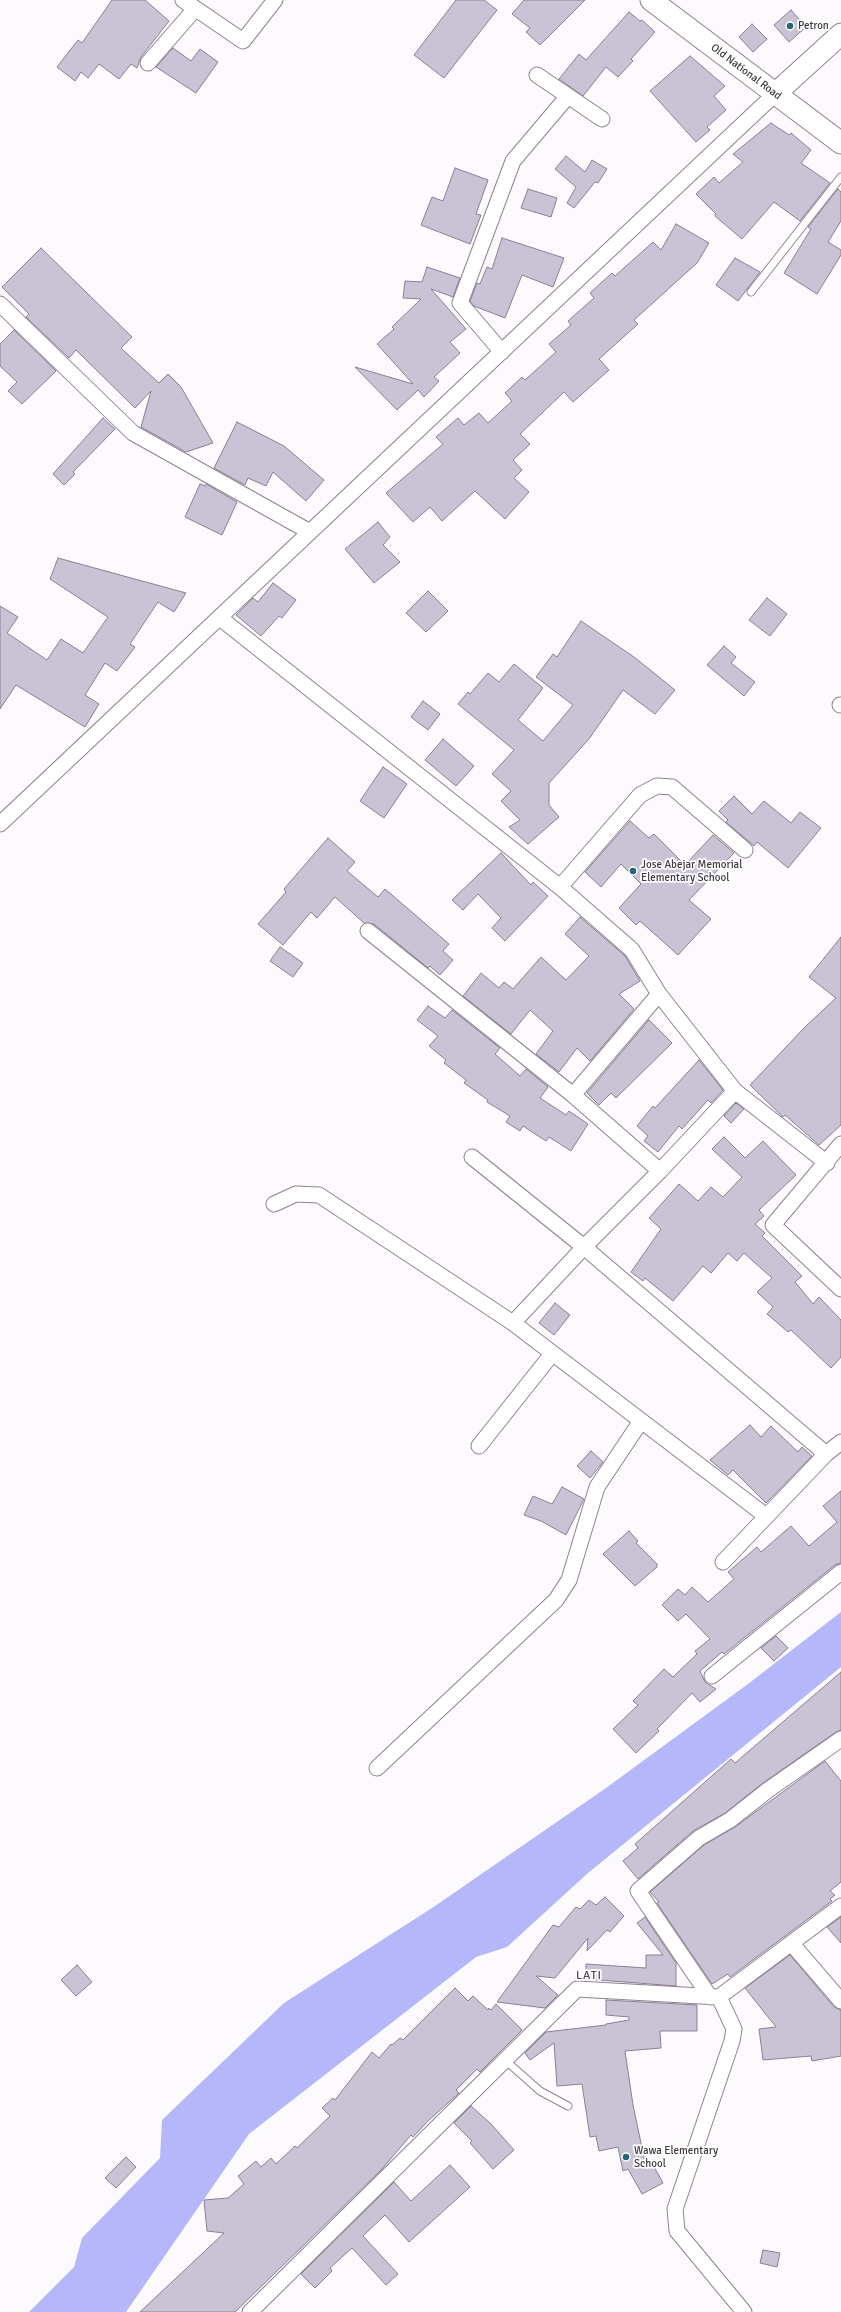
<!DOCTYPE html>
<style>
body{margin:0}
canvas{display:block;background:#fdfafd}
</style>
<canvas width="841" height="2312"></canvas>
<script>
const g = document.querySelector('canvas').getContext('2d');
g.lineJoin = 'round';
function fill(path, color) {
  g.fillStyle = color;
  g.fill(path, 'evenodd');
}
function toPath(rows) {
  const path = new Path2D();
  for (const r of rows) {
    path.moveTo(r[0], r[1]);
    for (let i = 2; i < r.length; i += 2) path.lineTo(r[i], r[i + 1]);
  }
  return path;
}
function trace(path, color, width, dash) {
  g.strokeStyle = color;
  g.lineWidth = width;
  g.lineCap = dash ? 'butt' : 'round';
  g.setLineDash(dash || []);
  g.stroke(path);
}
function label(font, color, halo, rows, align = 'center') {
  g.font = font + ' Signika,sans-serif';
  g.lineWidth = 3.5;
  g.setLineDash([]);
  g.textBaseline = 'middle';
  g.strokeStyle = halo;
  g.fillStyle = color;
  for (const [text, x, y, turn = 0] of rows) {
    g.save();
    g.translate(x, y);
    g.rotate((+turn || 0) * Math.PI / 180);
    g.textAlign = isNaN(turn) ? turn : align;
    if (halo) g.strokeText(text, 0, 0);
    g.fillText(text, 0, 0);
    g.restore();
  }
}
fill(toPath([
 [841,1612,841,1667,588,1873,507,1947,476,1957,249,2134,126,2312,29,2312,74,2267,82,2238,160,2158,162,2120,284,2003,435,1906,606,1788,748,1684]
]), '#b5b7fa');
const building = toPath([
 [112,0,145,0,169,21,141,57,137,68,131,64,119,79,99,64,88,78,81,72,75,81,57,67,78,40,82,43,112,0],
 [456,0,484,0,497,10,444,78,414,55,456,0],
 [524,0,585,0,540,45,526,32,530,28,512,14,524,0],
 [791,10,806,27,789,42,774,25,791,10],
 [629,12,640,21,642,20,655,32,631,59,633,61,618,77,606,67,583,96,559,79,579,54,586,60,629,12],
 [752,24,767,39,753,52,739,37,752,24],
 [173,48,191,61,200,49,218,62,196,93,156,67,173,48],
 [690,56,725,86,714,96,726,110,707,127,710,130,696,142,650,91,690,56],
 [771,123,789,135,791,133,811,150,801,163,830,183,800,221,774,202,742,239,715,216,716,214,696,194,714,177,719,183,743,162,733,154,771,123],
 [566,156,585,172,592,160,607,169,598,183,595,182,574,208,567,203,576,187,555,169,566,156],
 [455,168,488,180,476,214,481,215,470,244,421,225,432,197,443,201,455,168],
 [528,189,557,198,551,217,521,208,528,189],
 [838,189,841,192,841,221,828,242,841,250,841,255,817,294,784,273,811,229,808,227,838,189],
 [676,224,709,243,697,263,634,320,638,324,599,359,609,370,573,402,564,392,520,434,530,444,513,460,522,470,514,478,529,492,505,519,475,491,442,521,430,507,413,522,386,493,443,444,436,437,458,418,464,425,479,413,488,423,512,401,505,393,522,377,525,380,556,352,549,344,571,325,568,321,594,298,590,293,612,273,615,276,653,242,661,250,676,224],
 [502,238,564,258,553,287,522,275,505,318,474,306,470,301,477,283,480,284,487,267,492,269,502,238],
 [41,248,132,337,121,348,159,383,168,374,181,387,213,443,186,452,141,427,151,391,135,408,76,350,69,358,26,317,29,314,2,287,41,248],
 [735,258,760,272,738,301,716,285,735,258],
 [427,267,460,278,453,297,431,289,466,329,450,342,460,353,434,377,439,381,424,397,418,390,397,410,355,367,413,384,377,344,394,329,392,327,421,299,403,298,405,281,422,282,427,267],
 [14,330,56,371,22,404,8,391,17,382,0,366,0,344,14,330],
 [103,418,115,429,73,472,75,474,64,485,53,474,103,418],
 [237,422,284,446,324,480,306,501,273,472,266,486,248,478,245,485,214,468,237,422],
 [200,484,205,486,206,484,237,502,222,535,185,517,200,484],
 [378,522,390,537,383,545,400,562,374,583,345,549,378,522],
 [58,558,186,593,174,612,158,602,130,644,135,647,117,671,105,663,85,695,99,704,85,727,16,685,0,709,0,606,18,617,7,633,47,660,61,639,83,653,108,617,50,579,58,558],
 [273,583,296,600,282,618,279,616,261,636,236,615,253,598,258,602,273,583],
 [428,591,448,611,426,632,406,613,428,591],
 [767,598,787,614,770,636,749,620,767,598],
 [581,621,634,657,675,690,655,714,623,690,589,739,549,783,549,805,559,817,528,844,509,827,520,820,501,801,511,791,492,774,514,750,458,704,468,692,470,694,488,673,499,682,514,664,543,688,518,720,543,741,573,705,536,677,553,654,557,657,581,621],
 [724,646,736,657,731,663,755,682,744,696,707,665,724,646],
 [423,701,440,714,428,730,411,717,423,701],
 [443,739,474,766,456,786,425,760,443,739],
 [383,767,407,784,384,818,360,801,383,767],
 [734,796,752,814,764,801,791,823,800,812,821,828,788,868,757,842,754,846,726,822,728,820,719,811,734,796],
 [630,821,649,838,654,834,685,865,713,835,734,853,689,900,711,919,678,955,640,921,636,925,619,908,641,884,621,864,601,887,585,872,630,821],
 [328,838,355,862,347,871,378,897,385,889,449,944,443,951,453,960,440,975,430,966,428,968,374,924,364,923,335,897,317,918,311,912,283,945,258,924,286,892,284,889,328,838],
 [501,853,531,885,533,882,548,896,505,941,492,928,501,918,478,894,463,910,452,900,501,853],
 [580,917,625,956,640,981,619,994,634,1009,590,1061,577,1048,559,1072,536,1054,553,1031,530,1010,511,1034,463,996,481,973,499,988,504,982,513,989,541,957,566,980,589,956,565,934,580,917],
 [841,937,841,1125,819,1145,785,1115,783,1117,750,1085,805,1027,836,998,809,977,841,937],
 [280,947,303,963,293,977,270,961,280,947],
 [428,1006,445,1018,452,1010,500,1048,495,1054,520,1076,526,1069,548,1087,540,1098,566,1115,569,1111,588,1124,571,1151,549,1137,546,1141,523,1126,520,1131,506,1122,510,1116,487,1102,488,1100,464,1083,466,1080,444,1063,446,1060,429,1046,438,1036,417,1020,428,1006],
 [649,1020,672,1043,616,1098,611,1093,599,1105,587,1093,649,1020],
 [699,1060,723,1090,711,1103,708,1100,682,1129,679,1126,658,1152,644,1141,648,1136,637,1126,653,1106,655,1108,699,1060],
 [736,1103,744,1109,731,1123,724,1116,736,1103],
 [724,1137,745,1158,763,1141,796,1175,759,1210,764,1216,755,1224,765,1233,762,1236,802,1276,795,1282,813,1304,819,1297,841,1320,841,1357,831,1368,791,1330,788,1332,767,1314,773,1307,757,1292,772,1278,744,1253,737,1261,728,1253,711,1273,703,1266,673,1301,645,1278,643,1281,631,1272,661,1229,649,1218,679,1184,698,1201,711,1187,723,1197,742,1177,712,1149,724,1137],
 [555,1303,570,1315,554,1335,539,1323,555,1303],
 [750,1425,761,1437,771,1426,798,1452,802,1447,812,1456,766,1503,733,1470,728,1475,710,1460,750,1425],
 [591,1451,603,1462,590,1478,577,1466,591,1451],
 [562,1487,584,1499,566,1535,541,1521,524,1515,533,1496,552,1504,562,1487],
 [841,1491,841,1563,835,1565,724,1654,722,1652,700,1671,705,1682,716,1689,700,1702,692,1693,657,1729,659,1731,636,1753,613,1729,638,1705,633,1701,664,1669,673,1677,697,1654,695,1651,710,1639,686,1614,678,1621,662,1605,678,1589,685,1595,692,1587,708,1602,734,1579,728,1572,757,1547,761,1552,791,1526,809,1546,837,1522,823,1506,841,1491],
 [629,1531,638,1541,636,1543,657,1564,657,1567,635,1586,603,1554,629,1531],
 [776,1636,788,1648,774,1661,761,1648,776,1636],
 [841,1672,841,1730,836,1732,763,1783,725,1813,693,1831,638,1879,623,1861,638,1848,635,1844,731,1759,735,1763,841,1672],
 [825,1761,841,1781,841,1882,830,1891,835,1895,830,1899,832,1901,730,1977,728,1974,712,1984,657,1903,659,1902,650,1892,704,1845,735,1827,825,1761],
 [605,1897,624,1916,610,1932,607,1930,587,1951,588,1938,555,1978,536,1976,558,1995,545,2008,497,2002,553,1925,559,1927,576,1907,580,1909,589,1900,596,1905,605,1897],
 [645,1917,676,1963,676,1986,586,1979,586,1964,646,1968,646,1955,663,1955,637,1923,645,1917],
 [841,1917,841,1943,827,1927,841,1917],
 [790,1955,834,2007,841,2010,841,2056,812,2061,811,2056,763,2060,759,2029,776,2027,745,1988,790,1955],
 [77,1965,92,1982,76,1996,61,1980,77,1965],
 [455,1988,468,2001,473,1996,488,2010,489,2008,491,2010,496,2004,522,2030,480,2072,477,2069,456,2090,459,2093,429,2120,413,2137,411,2135,382,2169,235,2312,140,2312,224,2233,207,2231,204,2200,228,2198,244,2184,238,2176,256,2161,261,2167,271,2158,276,2164,295,2146,297,2148,330,2116,322,2108,333,2098,335,2100,372,2052,379,2058,391,2044,392,2045,400,2038,403,2040,455,1988],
 [606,2000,697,2005,697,2031,660,2031,661,2048,625,2051,633,2105,646,2167,652,2163,663,2183,642,2194,628,2169,623,2171,618,2147,599,2151,596,2136,590,2137,582,2084,557,2086,554,2043,530,2060,525,2053,546,2032,606,2025,606,2024,629,2020,629,2017,606,2015,606,2000],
 [471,2106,491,2124,514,2150,493,2169,470,2143,472,2141,454,2123,471,2106],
 [126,2157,136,2167,116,2188,105,2178,126,2157],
 [450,2165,470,2187,409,2242,385,2215,363,2236,398,2274,386,2285,352,2248,330,2268,332,2271,315,2288,301,2274,394,2182,411,2201,450,2165],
 [763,2250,780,2253,777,2267,760,2263,763,2250]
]);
fill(building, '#cac3d6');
trace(building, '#878092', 1);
const lane = toPath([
 [751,292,841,177],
 [505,2060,540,2091,568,2106]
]);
const street = toPath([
 [183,0,243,41,275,0],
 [148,63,195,9],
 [537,75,602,119],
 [0,304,133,433,310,532],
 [502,352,460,303,513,161,568,96],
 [220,618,560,887,632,950,659,994,735,1091,827,1163],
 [840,705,841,705],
 [0,824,775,94],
 [560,887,640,795,657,786,672,787,745,850],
 [368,931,573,1095,660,1171,735,1091],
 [573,1095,659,994],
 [841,1144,773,1225,841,1289],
 [472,1157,584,1247,513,1323],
 [660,1171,584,1247,826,1454,723,1562],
 [274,1204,296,1194,319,1195,513,1323,766,1516],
 [479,1446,552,1354],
 [826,1454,841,1442],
 [712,1676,841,1572],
 [377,1768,556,1600,569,1580,597,1487,641,1421],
 [792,1944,841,2001],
 [710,1997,638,1891,699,1838,730,1820,768,1790,841,1739],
 [719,1997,734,2029,732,2041,675,2209,677,2231,744,2312],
 [250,2312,577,1989,719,1997,841,1906]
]);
const secondary = toPath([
 [651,0,841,143],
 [775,94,841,34]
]);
trace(lane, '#8f8290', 9);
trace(street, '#8f8290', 17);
trace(secondary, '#8f8290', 23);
trace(lane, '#fff', 7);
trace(street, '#fff', 15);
trace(secondary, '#fff', 21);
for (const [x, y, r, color] of [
 [790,26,4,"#25667a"],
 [633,871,4,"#25667a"],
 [626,2157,4,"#25667a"]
]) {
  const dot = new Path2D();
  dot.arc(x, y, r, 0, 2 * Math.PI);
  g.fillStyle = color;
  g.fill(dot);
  trace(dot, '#fff', 1.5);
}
label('11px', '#3f393f', '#fff', [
 ["Petron",798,26],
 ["Jose Abejar Memorial",641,865],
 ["Elementary School",641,878],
 ["Wawa Elementary",634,2151],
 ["School",634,2164]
], 'left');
label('11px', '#3f393f', '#fff', [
 ["Old National Road",746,72,37]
]);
g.letterSpacing = '1px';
label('12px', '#534754', '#fff', [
 ["LATI",589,1976]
]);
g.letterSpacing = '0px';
</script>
